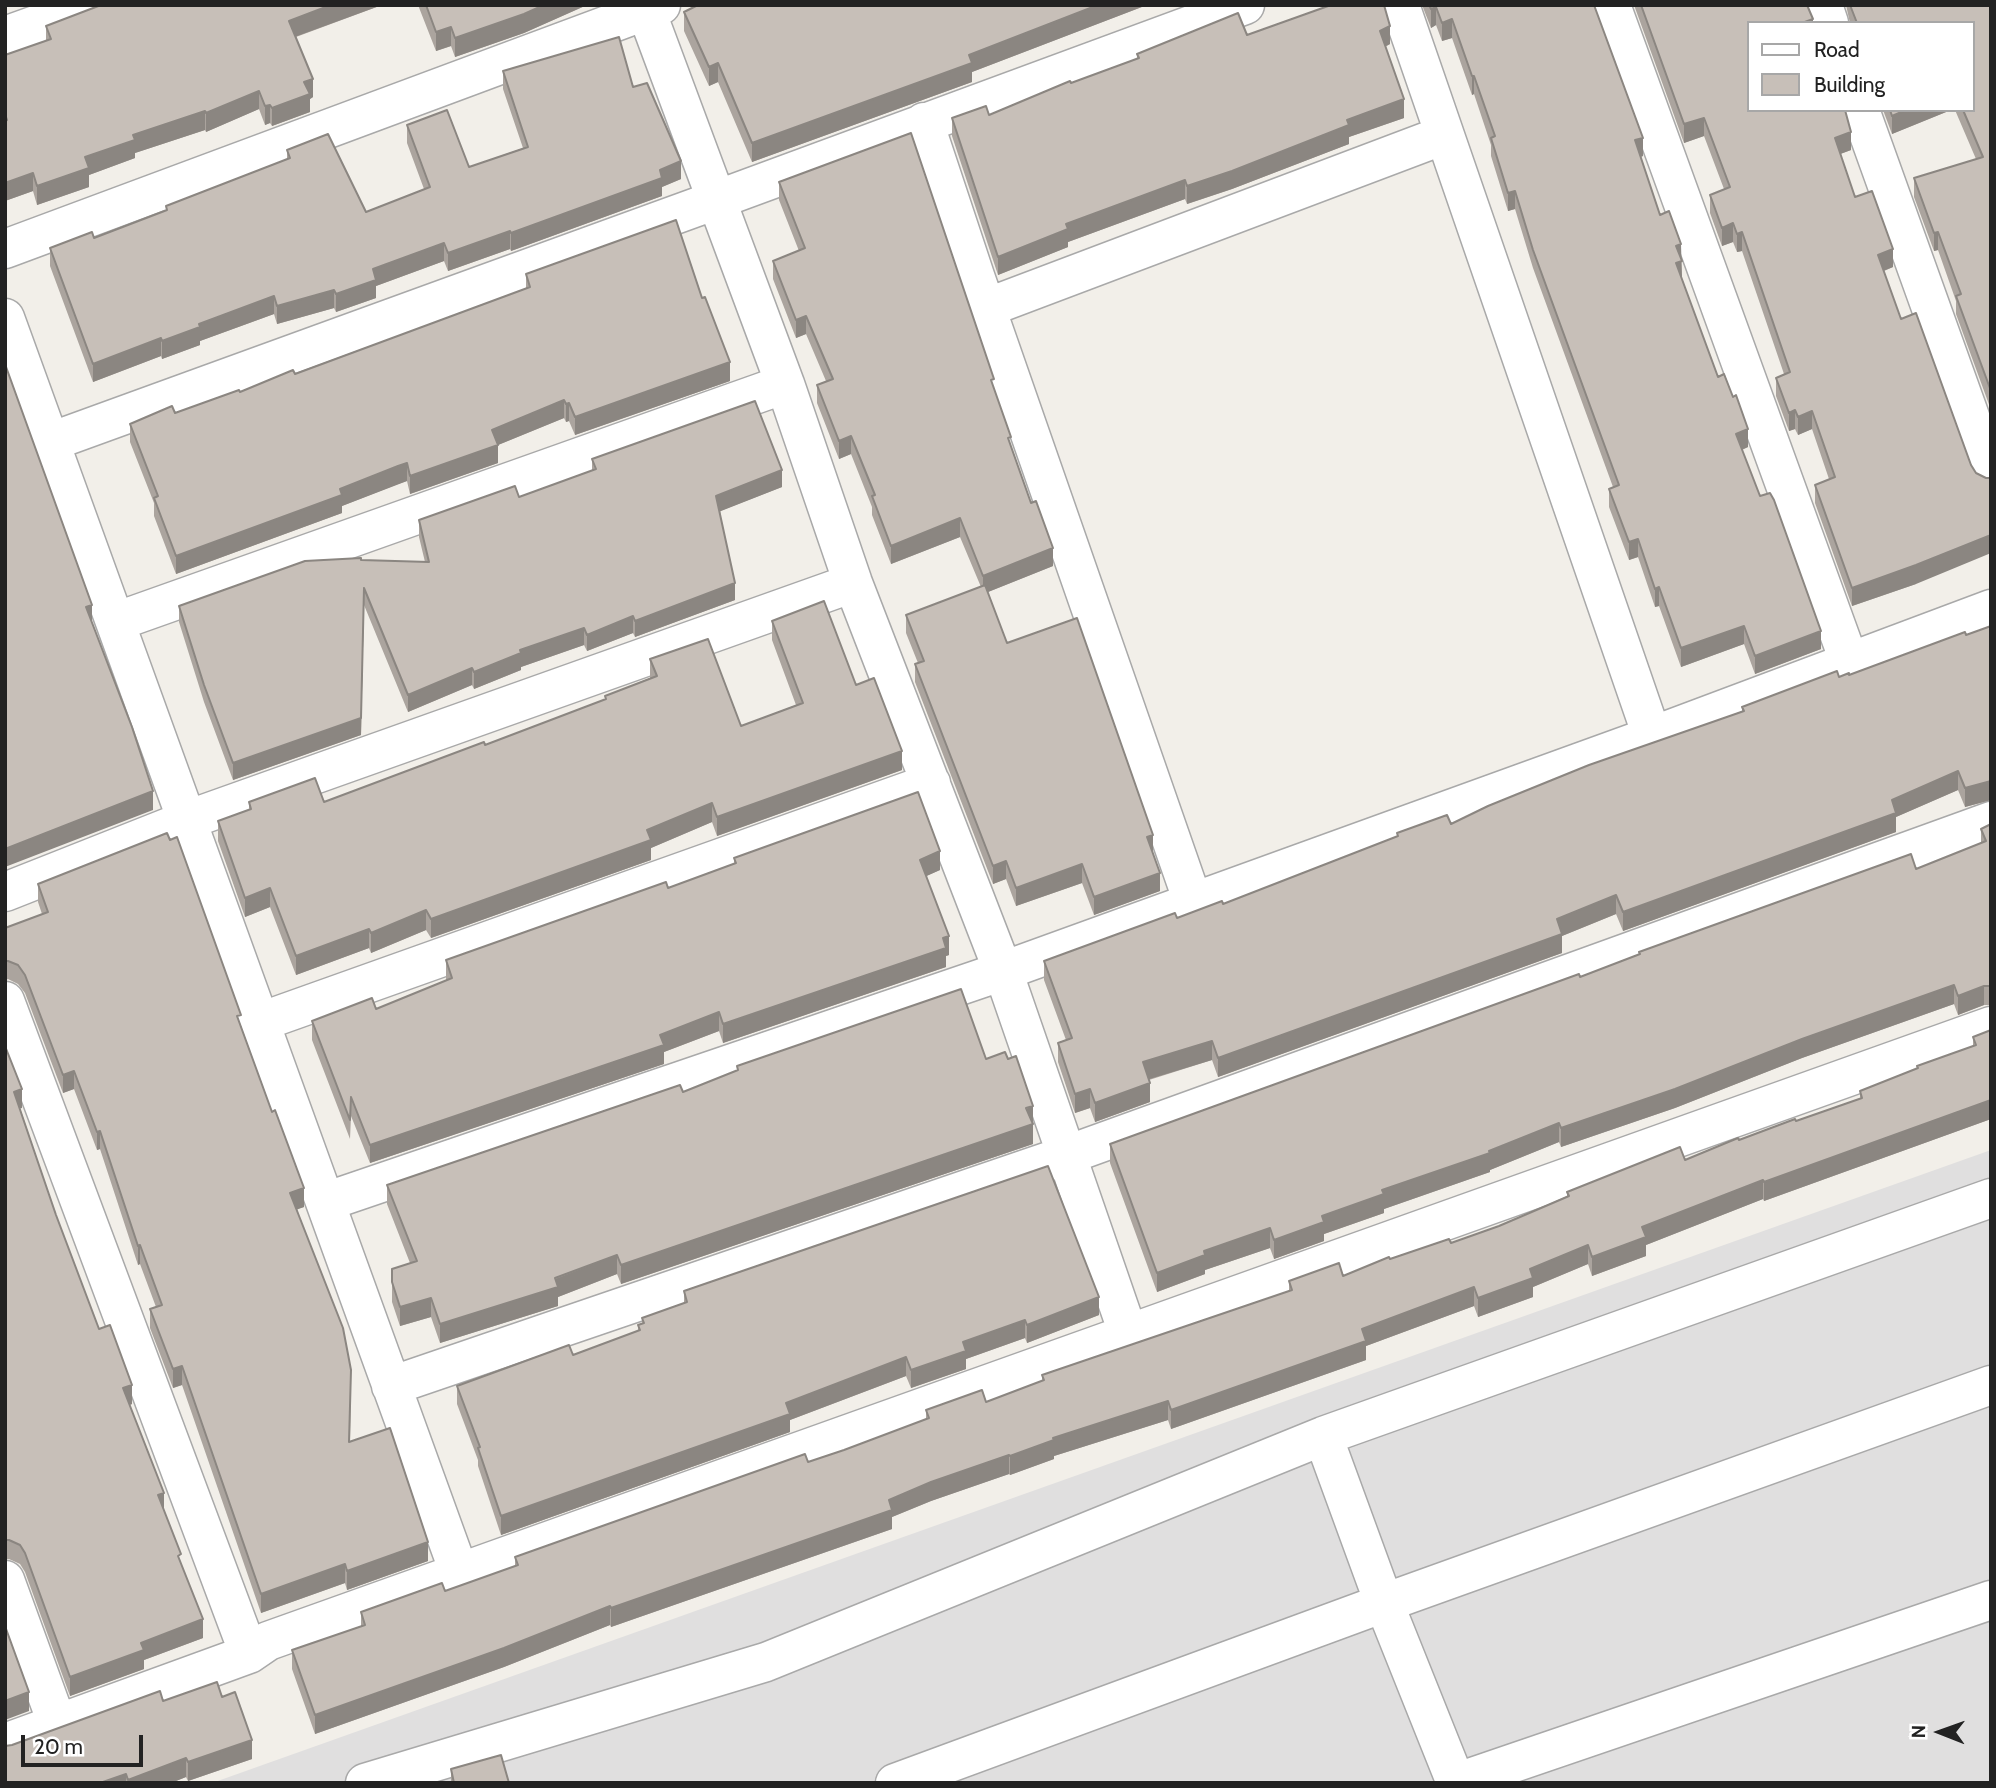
<!DOCTYPE html>
<style>
body{margin:0}
#map{position:relative;width:1996px;height:1788px;overflow:hidden;background:#f2efe9;font-family:Cabin,sans-serif}
canvas{display:block}
.frame{position:absolute;inset:0;border:7px solid #222;pointer-events:none}
.legend{position:absolute;left:1747px;top:21px;width:228px;height:91px;box-sizing:border-box;background:#fff;border:2px solid #a7a7a7;margin:0;padding:9px 12px;list-style:none;font-size:21px;color:#222}
.legend li{display:flex;align-items:center;gap:14px;height:35px}
.legend b{width:35px;border:2px solid #a7a7a7}
.north{position:absolute;left:1905px;top:1697px;width:70px;height:70px;-webkit-text-stroke:5px #fff;paint-order:stroke;rotate:271deg;font-size:19px;font-weight:700;line-height:28px;text-align:center;color:#222}
.north::after{content:'';display:block;margin:auto;width:24px;height:32px;background:#222;clip-path:polygon(50% 0,100% 100%,50% 72%,0 100%)}
.scale{position:absolute;left:21px;top:1735px;width:122px;height:32px;box-sizing:border-box;border:4px solid #222;border-top:0;padding-left:9px;font-size:21px;line-height:24px;white-space:nowrap;color:#222;-webkit-text-stroke:5px #fff;paint-order:stroke}
</style>
<div id="map">
<canvas width="1996" height="1788"></canvas>
<div class="frame"></div>
<ul class="legend">
<li><b style="height:9px;background:#fff"></b>Road</li>
<li><b style="height:19px;background:#c7bfb8"></b>Building</li>
</ul>
<div class="north">N</div>
<div class="scale">20 m</div>
</div>
<script>
const g = document.querySelector('canvas').getContext('2d');
g.lineJoin = 'round';
function fill(path, color) {
  g.fillStyle = color;
  g.fill(path, 'evenodd');
}
function toPath(rows) {
  const path = new Path2D();
  for (const r of rows) {
    path.moveTo(r[0], r[1]);
    for (let i = 2; i < r.length; i += 2) path.lineTo(r[i], r[i + 1]);
  }
  return path;
}
function trace(path, color, width, dash) {
  g.strokeStyle = color;
  g.lineWidth = width;
  g.lineCap = dash ? 'butt' : 'round';
  g.setLineDash(dash || []);
  g.stroke(path);
}
fill(toPath([
 [1991,1150,1991,1783,212,1783]
]), '#e0dfdf');
const street = toPath([
 [644,5,785,384,853,583,1003,971,1128,1333],
 [1400,5,1652,736],
 [1611,5,1849,661],
 [1823,5,1829,23],
 [5,36,91,5],
 [1860,110,1991,475],
 [924,122,975,276,1193,902],
 [5,249,661,5],
 [986,308,1444,135],
 [5,318,459,1572],
 [50,442,716,200,1245,5],
 [115,622,785,384],
 [5,892,187,820,853,583],
 [5,1001,249,1654],
 [260,1022,931,783],
 [325,1202,1003,971,1652,736,1991,609],
 [391,1386,1067,1155,1991,821],
 [1323,1436,1384,1603,1456,1783],
 [5,1580,57,1723],
 [5,1743,249,1654,268,1641,1991,1026],
 [365,1783,766,1662,1323,1436,1991,1198],
 [895,1783,1384,1603,1991,1385],
 [1455,1783,1991,1600]
]);
trace(street, '#a9a9a9', 41);
trace(street, '#fff', 38);
fill(toPath([
 [382,5,296,37,313,97,310,99,310,112,272,126,270,123,265,125,259,109,206,132,205,130,135,153,135,158,89,175,89,187,37,205,33,191,5,201,5,55,46,41,46,26,99,7],
 [418,5,587,5,524,33,455,57,451,46,436,51],
 [691,5,1147,5,972,72,972,82,752,162,718,82,709,86,684,31,684,12,692,8],
 [1422,5,1594,5,1643,156,1641,157,1660,215,1681,258,1682,279,1718,377,1748,447,1742,450,1821,649,1755,674,1744,644,1681,667,1659,606,1655,607,1638,557,1629,560,1609,507,1609,489,1613,487,1533,268,1515,209,1508,211,1491,156,1491,145,1474,94,1472,95,1452,38,1442,41,1436,25,1431,28],
 [1634,5,1807,5,1813,23,1749,23,1749,110,1851,150,1840,154,1855,197,1893,267,1884,271,1916,584,1852,606,1815,503,1815,485,1829,479,1812,429,1798,435,1795,429,1789,431,1776,396,1776,378,1784,374,1742,251,1737,252,1733,242,1722,246,1710,213,1710,195,1724,189,1704,136,1684,143],
 [1846,5,1991,5,1991,410,1956,314,1956,301,1938,250,1934,251,1914,197,1914,178,1976,159,1955,110,1973,110,1973,23,1850,23],
 [1247,35,1390,44,1385,47,1404,118,1349,137,1349,144,1232,189,1187,204,1185,199,1068,242,1068,247,998,275,952,136,952,118,989,115,1137,59,1137,54],
 [503,71,633,87,681,179,662,187,662,196,511,251,510,249,448,271,444,261,376,286,376,298,336,312,334,308,277,324,274,314,200,341,200,345,162,359,161,356,93,382,50,266,50,248,94,238,166,211,166,206,287,159,287,150,366,212,424,189,407,143,407,125,469,167,523,148,503,89],
 [1883,110,1951,110,1892,134],
 [779,182,994,390,1011,446,1053,566,988,592,1007,643,1153,852,1160,891,1094,915,1082,883,1016,906,1006,879,993,884,915,682,915,664,918,663,906,633,906,615,981,587,960,537,891,564,872,515,872,507,851,454,839,459,817,403,817,385,826,381,806,334,796,338,773,279,773,261,799,251,779,200],
 [526,274,730,381,575,435,569,421,566,422,564,418,498,445,498,463,410,494,407,481,398,484,342,506,342,513,176,574,154,516,154,503,130,442,130,424,175,413,295,374,526,289],
 [592,459,782,487,720,511,735,600,635,637,633,633,587,651,584,645,521,667,521,670,474,689,472,685,408,712,364,605,361,735,233,780,204,702,179,622,179,606,361,560,425,562,419,537,419,520,519,497,592,471],
 [772,621,856,685,902,770,717,836,712,822,651,848,651,860,431,938,426,930,371,953,369,948,296,975,270,907,245,917,218,841,218,821,249,810,249,802,324,802,485,745,605,699,605,696,650,678,650,659,741,726,796,705,772,640],
 [1991,626,1991,800,1965,807,1958,790,1896,817,1896,832,1623,931,1616,914,1562,936,1562,953,1218,1077,1212,1060,1149,1080,1150,1102,1095,1122,1090,1108,1075,1113,1058,1062,1058,1043,1066,1040,1044,980,1044,961,1223,904,1397,837,1397,833,1451,824,1742,711,1742,707,1839,677,1849,675,1966,635],
 [1991,824,1991,1005,1984,1005,1958,1015,1954,1004,1802,1058,1675,1108,1561,1147,1559,1142,1490,1170,1490,1172,1384,1209,1384,1213,1324,1234,1324,1241,1274,1259,1270,1248,1205,1270,1205,1274,1157,1292,1110,1163,1110,1144,1580,977,1639,955,1639,952,1916,869,1981,843,1981,829],
 [734,858,940,870,926,876,949,955,946,956,946,967,723,1043,719,1031,664,1052,664,1064,370,1163,351,1116,350,1139,312,1040,312,1021,376,1009,446,981,446,960,668,888,734,864],
 [38,884,241,1026,304,1207,297,1209,351,1389,350,1442,428,1561,347,1590,345,1583,261,1613,182,1385,173,1388,150,1328,150,1309,156,1307,140,1264,138,1265,100,1149,97,1150,74,1089,63,1093,25,993,18,984,8,979,5,980,5,928,42,914,38,902],
 [1991,1030,1991,1119,1764,1201,1763,1199,1646,1245,1646,1256,1592,1276,1588,1264,1533,1287,1533,1297,1478,1317,1474,1306,1366,1346,1366,1360,1171,1429,1168,1420,1054,1456,1054,1459,1010,1475,1009,1474,931,1501,892,1517,892,1529,611,1627,610,1625,504,1667,315,1734,292,1669,292,1650,361,1626,361,1612,445,1591,515,1566,515,1557,844,1450,926,1419,926,1410,986,1402,1042,1381,1042,1375,1289,1291,1289,1281,1343,1276,1390,1259,1451,1243,1499,1226,1567,1196,1567,1192,1685,1160,1739,1140,1860,1099,1860,1091,1917,1069,1917,1066,1973,1046,1973,1037],
 [5,1046,22,1108,20,1108,56,1215,99,1329,132,1404,130,1405,181,1565,203,1638,144,1660,144,1669,70,1696,25,1572,20,1564,9,1559,5,1559],
 [986,1059,1033,1126,1033,1144,621,1284,617,1274,558,1297,558,1306,440,1343,431,1317,400,1326,392,1302,392,1269,410,1263,387,1204,387,1185,683,1092,737,1070,737,1066],
 [684,1291,1099,1315,1027,1343,1025,1338,966,1359,966,1369,911,1388,906,1376,790,1420,790,1432,501,1535,478,1466,478,1460,457,1404,457,1386,573,1355,638,1331,638,1325,642,1324,642,1318,684,1303],
 [222,1697,252,1759,188,1781,186,1777,171,1783,5,1783,12,1745,163,1701],
 [451,1769,509,1783,451,1783]
]), '#aba49e');
fill(toPath([
 [331,5,382,5,289,39,289,21],
 [544,5,587,5,524,33,455,57,455,38],
 [1098,5,1147,5,972,72,972,82,752,162,752,143,969,55],
 [1436,7,1436,25,1431,28,1431,9],
 [1452,19,1452,38,1442,41,1442,23],
 [1813,19,1813,23,1802,23],
 [1390,26,1390,44,1380,49,1380,31],
 [451,27,451,46,436,51,436,32],
 [718,63,718,82,709,86,709,67],
 [1472,76,1474,76,1474,94,1472,95],
 [313,79,313,97,310,99,310,112,272,126,272,108,304,82],
 [259,91,259,109,206,132,206,113],
 [1404,99,1404,118,1349,137,1349,144,1232,189,1187,204,1187,186,1347,120],
 [270,105,270,123,265,125,265,106],
 [1906,110,1951,110,1892,134,1892,116],
 [205,111,205,130,135,153,135,158,89,175,89,187,37,205,37,186,85,157,133,135],
 [1704,118,1704,136,1684,143,1684,124],
 [1851,132,1851,150,1835,156,1835,138],
 [1643,138,1643,156,1635,158,1635,140],
 [681,161,681,179,662,187,662,196,511,251,511,233],
 [33,173,33,191,5,201,5,183],
 [1185,180,1185,199,1068,242,1068,247,998,275,998,257,1066,224],
 [1515,191,1515,209,1508,211,1508,193],
 [1733,223,1733,242,1722,246,1722,228],
 [510,231,510,249,448,271,448,253],
 [1742,232,1742,251,1737,252,1737,234],
 [1938,232,1938,250,1934,251,1934,233],
 [444,243,444,261,376,286,376,298,336,312,336,294,373,269],
 [1681,244,1682,279,1676,282,1676,246],
 [1893,249,1893,267,1878,273,1878,255],
 [334,290,334,308,277,324,277,306],
 [274,296,274,314,200,341,200,345,162,359,162,341,199,324],
 [806,316,806,334,796,338,796,320],
 [161,338,161,356,93,382,93,364],
 [730,362,730,381,575,435,575,417],
 [564,400,564,418,498,445,498,463,410,494,410,476,492,430],
 [569,403,569,421,566,422,566,404],
 [1795,410,1795,429,1789,431,1789,413],
 [1812,411,1812,429,1798,435,1798,417],
 [1748,429,1748,447,1736,452,1736,434],
 [851,436,851,454,839,459,839,441],
 [407,463,407,481,342,506,342,513,176,574,176,556,340,489],
 [782,470,782,487,716,513,716,496],
 [960,518,960,537,891,564,891,546],
 [1991,535,1991,553,1916,584,1852,606,1852,588],
 [1638,539,1638,557,1629,560,1629,542],
 [1053,548,1053,566,983,594,983,576],
 [735,583,735,600,635,637,635,621],
 [1659,587,1659,606,1655,607,1655,589],
 [92,605,92,623,86,626,86,607],
 [364,605,361,735,233,780,233,763],
 [633,616,633,633,587,651,587,635],
 [1744,626,1744,644,1681,667,1681,648],
 [584,628,584,645,521,667,521,670,474,689,474,672,520,650],
 [1821,631,1821,649,1755,674,1755,656],
 [472,668,472,685,408,712,408,695],
 [902,751,902,770,717,836,717,817],
 [1958,771,1958,790,1896,817,1896,832,1623,931,1623,912],
 [1991,781,1991,800,1965,807,1965,788],
 [153,791,153,810,5,867,5,849],
 [712,803,712,822,651,848,651,860,431,938,431,919],
 [1153,835,1153,853,1147,837],
 [940,851,940,870,920,879,920,860],
 [1006,861,1006,879,993,884,993,866],
 [1082,864,1082,883,1016,906,1016,888],
 [1160,873,1160,891,1094,915,1094,897],
 [270,888,270,907,245,917,245,898],
 [1616,895,1616,914,1562,936,1562,953,1218,1077,1218,1058],
 [426,910,426,930,371,953,371,933],
 [369,929,369,948,296,975,296,956],
 [949,936,949,955,946,956,946,967,723,1043,723,1024],
 [1954,985,1954,1004,1802,1058,1675,1108,1561,1147,1561,1128,1802,1039],
 [1984,986,1984,1005,1958,1015,1958,996],
 [719,1012,719,1031,664,1052,664,1064,370,1163,370,1145],
 [1212,1041,1212,1060,1143,1081,1143,1062],
 [74,1071,74,1089,63,1093,63,1075],
 [1150,1083,1150,1102,1095,1122,1095,1103],
 [22,1089,22,1108,14,1110,14,1092],
 [1090,1089,1090,1108,1075,1113,1075,1094],
 [1991,1100,1991,1119,1764,1201,1764,1182],
 [1033,1106,1033,1144,621,1284,621,1265],
 [1559,1123,1559,1142,1490,1170,1490,1172,1384,1209,1384,1213,1324,1234,1324,1241,1274,1259,1274,1240,1322,1216,1382,1190,1489,1151],
 [100,1131,100,1149,97,1150,97,1132],
 [1763,1180,1763,1199,1646,1245,1646,1256,1592,1276,1592,1257,1642,1227],
 [304,1188,304,1207,290,1212,290,1193],
 [1270,1228,1270,1248,1205,1270,1205,1274,1157,1292,1157,1273,1204,1251],
 [140,1245,140,1264,138,1265,138,1246],
 [1588,1245,1588,1264,1533,1287,1533,1297,1478,1317,1478,1298,1530,1269],
 [617,1255,617,1274,558,1297,558,1306,440,1343,440,1324],
 [1474,1287,1474,1306,1366,1346,1366,1360,1171,1429,1171,1410,1362,1329],
 [1099,1297,1099,1315,1027,1343,1027,1325],
 [431,1298,431,1317,400,1326,400,1307],
 [1025,1320,1025,1338,966,1359,966,1369,911,1388,911,1370,963,1342],
 [906,1357,906,1376,790,1420,790,1432,501,1535,501,1516,786,1403],
 [182,1366,182,1385,173,1388,173,1369],
 [132,1385,132,1404,123,1407,123,1388],
 [1168,1401,1168,1420,1054,1456,1054,1459,1010,1475,1010,1456,1053,1438],
 [1009,1455,1009,1474,931,1501,892,1517,892,1529,611,1627,611,1608,889,1500,931,1482],
 [164,1493,164,1512,158,1495],
 [428,1542,428,1561,347,1590,347,1571],
 [345,1564,345,1583,261,1613,261,1594],
 [610,1606,610,1625,504,1667,315,1734,315,1715],
 [203,1619,203,1638,144,1660,144,1669,70,1696,70,1677,141,1643],
 [29,1692,29,1711,5,1720,5,1701],
 [252,1740,252,1759,188,1781,188,1762],
 [186,1758,186,1777,171,1783,128,1783,128,1780],
 [126,1774,126,1783,100,1783]
]), '#8b8681');
const building = toPath([
 [101,5,331,5,289,21,313,79,304,82,310,94,272,108,270,105,265,106,259,91,206,113,205,111,133,135,135,140,85,157,89,168,37,186,33,173,5,183,5,121,7,120,5,114,5,55,51,39,46,26,101,5],
 [426,5,544,5,524,14,455,38,451,27,436,32,426,5],
 [698,5,1098,5,969,55,972,63,752,143,718,63,709,67,684,12,698,5],
 [1331,5,1384,5,1390,26,1380,31,1404,99,1347,120,1349,125,1232,171,1187,186,1185,180,1066,224,1068,229,998,257,952,118,986,106,989,115,1070,81,1071,83,1139,58,1137,54,1238,13,1247,35,1331,5],
 [1429,5,1594,5,1643,138,1635,140,1660,215,1669,211,1681,244,1676,246,1682,261,1676,263,1718,377,1724,374,1733,397,1736,395,1748,429,1736,434,1760,496,1770,493,1774,500,1821,631,1755,656,1744,626,1681,648,1659,587,1655,589,1638,539,1629,542,1609,489,1619,485,1533,250,1515,191,1508,193,1491,138,1495,136,1474,76,1472,76,1452,19,1442,23,1436,7,1431,9,1429,5],
 [1641,5,1807,5,1813,19,1802,23,1749,23,1749,110,1845,110,1851,132,1835,138,1855,197,1872,191,1893,249,1878,255,1901,319,1916,313,1971,465,1976,473,1986,478,1991,478,1991,535,1916,565,1852,588,1815,485,1835,477,1812,411,1798,417,1795,410,1789,413,1776,378,1790,372,1742,232,1737,234,1733,223,1722,228,1710,195,1730,187,1704,118,1684,124,1641,5],
 [1850,5,1991,5,1991,391,1956,296,1961,294,1938,232,1934,233,1914,178,1983,157,1963,110,1973,110,1973,23,1857,23,1850,5],
 [619,37,633,87,647,83,681,161,660,170,662,178,511,233,510,231,448,253,444,243,373,269,376,280,336,294,334,290,277,306,274,296,199,324,200,327,162,341,161,338,93,364,50,248,92,232,94,238,167,210,166,206,290,158,287,150,328,134,366,212,430,187,407,125,447,110,469,167,528,147,503,71,619,37],
 [1890,110,1906,110,1892,116,1890,110],
 [911,133,994,379,991,380,1011,437,1008,438,1031,503,1036,501,1053,548,983,576,960,518,891,546,872,496,875,495,851,436,839,441,817,385,833,379,806,316,796,320,773,261,805,248,779,182,911,133],
 [676,220,702,298,705,297,730,362,575,417,569,403,566,404,564,400,492,430,498,445,410,476,407,463,398,466,340,489,342,495,176,556,154,498,158,496,130,424,172,406,175,413,239,390,240,392,293,370,295,374,530,287,526,274,676,220],
 [5,364,92,605,86,607,132,727,153,791,5,849,5,364],
 [755,401,782,470,716,496,735,583,635,621,633,616,587,635,584,628,520,650,521,653,474,672,472,668,408,695,364,588,361,718,233,763,204,685,179,606,305,561,361,558,361,560,429,562,419,520,515,486,519,497,596,469,592,459,755,401],
 [985,585,1007,643,1077,618,1153,835,1147,837,1160,873,1094,897,1082,864,1016,888,1006,861,993,866,915,664,924,661,906,615,985,585],
 [824,601,856,685,874,678,902,751,717,817,712,803,647,830,651,840,431,919,426,910,371,933,369,929,296,956,270,888,245,898,218,821,251,809,249,802,315,778,324,802,484,742,485,745,606,699,605,696,657,676,650,659,708,639,741,726,803,703,772,621,824,601],
 [1991,626,1991,781,1965,788,1958,771,1892,800,1896,813,1623,912,1616,895,1557,919,1562,934,1218,1058,1212,1041,1143,1062,1150,1083,1095,1103,1090,1089,1075,1094,1058,1043,1072,1038,1044,961,1175,913,1177,918,1222,901,1223,904,1398,836,1397,833,1447,815,1451,824,1488,806,1589,765,1744,711,1742,707,1837,671,1839,677,1849,673,1849,675,1965,632,1966,635,1991,626],
 [918,792,940,851,920,860,949,936,943,938,946,948,723,1024,719,1012,660,1035,664,1045,370,1145,351,1097,350,1120,312,1021,372,998,376,1009,452,978,446,960,666,882,668,888,736,863,734,858,918,792],
 [1991,824,1991,986,1984,986,1958,996,1954,985,1802,1039,1675,1089,1561,1128,1559,1123,1489,1151,1490,1153,1382,1190,1384,1194,1322,1216,1324,1222,1274,1240,1270,1228,1204,1251,1205,1255,1157,1273,1110,1144,1579,974,1580,977,1640,954,1639,952,1911,854,1916,869,1986,841,1981,829,1991,824],
 [167,833,170,840,177,837,241,1015,237,1016,272,1112,275,1110,304,1188,290,1193,343,1328,351,1370,349,1442,390,1428,428,1542,347,1571,345,1564,261,1594,182,1366,173,1369,150,1309,162,1305,140,1245,138,1246,100,1131,97,1132,74,1071,63,1075,25,975,18,965,8,961,5,961,5,928,48,912,38,884,167,833],
 [961,989,986,1059,1005,1052,1008,1059,1016,1056,1033,1106,1026,1108,1033,1124,621,1265,617,1255,555,1278,558,1287,440,1324,431,1298,400,1307,392,1282,392,1269,417,1261,387,1185,680,1085,683,1092,738,1070,737,1066,961,989],
 [1991,1030,1991,1100,1764,1182,1763,1180,1642,1227,1646,1237,1592,1257,1588,1245,1530,1269,1533,1278,1478,1298,1474,1287,1362,1329,1366,1341,1171,1410,1168,1401,1053,1438,1054,1440,1010,1456,1009,1455,931,1482,889,1500,892,1510,611,1608,610,1606,504,1648,315,1715,292,1650,365,1625,361,1612,442,1583,445,1591,518,1565,515,1557,805,1454,808,1462,844,1450,929,1418,926,1410,982,1390,986,1402,1044,1380,1042,1375,1292,1290,1289,1281,1339,1263,1343,1276,1389,1257,1390,1259,1449,1239,1451,1243,1499,1226,1569,1196,1567,1192,1680,1147,1685,1160,1738,1138,1739,1140,1795,1119,1796,1121,1862,1098,1860,1091,1918,1068,1917,1066,1976,1045,1973,1037,1991,1030],
 [5,1046,22,1089,14,1092,56,1215,99,1329,110,1325,132,1385,123,1388,164,1493,158,1495,181,1554,178,1556,203,1619,141,1643,144,1650,70,1677,25,1553,20,1545,9,1540,5,1540,5,1046],
 [1048,1166,1099,1297,1027,1325,1025,1320,963,1342,966,1351,911,1370,906,1357,786,1403,790,1414,501,1516,478,1448,480,1447,457,1386,569,1345,573,1355,640,1330,638,1325,644,1323,642,1318,687,1302,684,1291,1048,1166],
 [5,1626,29,1692,5,1701,5,1626],
 [217,1682,222,1697,235,1692,252,1740,188,1762,186,1758,128,1780,126,1774,100,1783,5,1783,5,1746,12,1745,160,1691,163,1701,217,1682],
 [501,1755,509,1783,454,1783,451,1769,501,1755]
]);
fill(building, '#c7bfb8');
trace(building, '#8b8681', 2);
</script>
